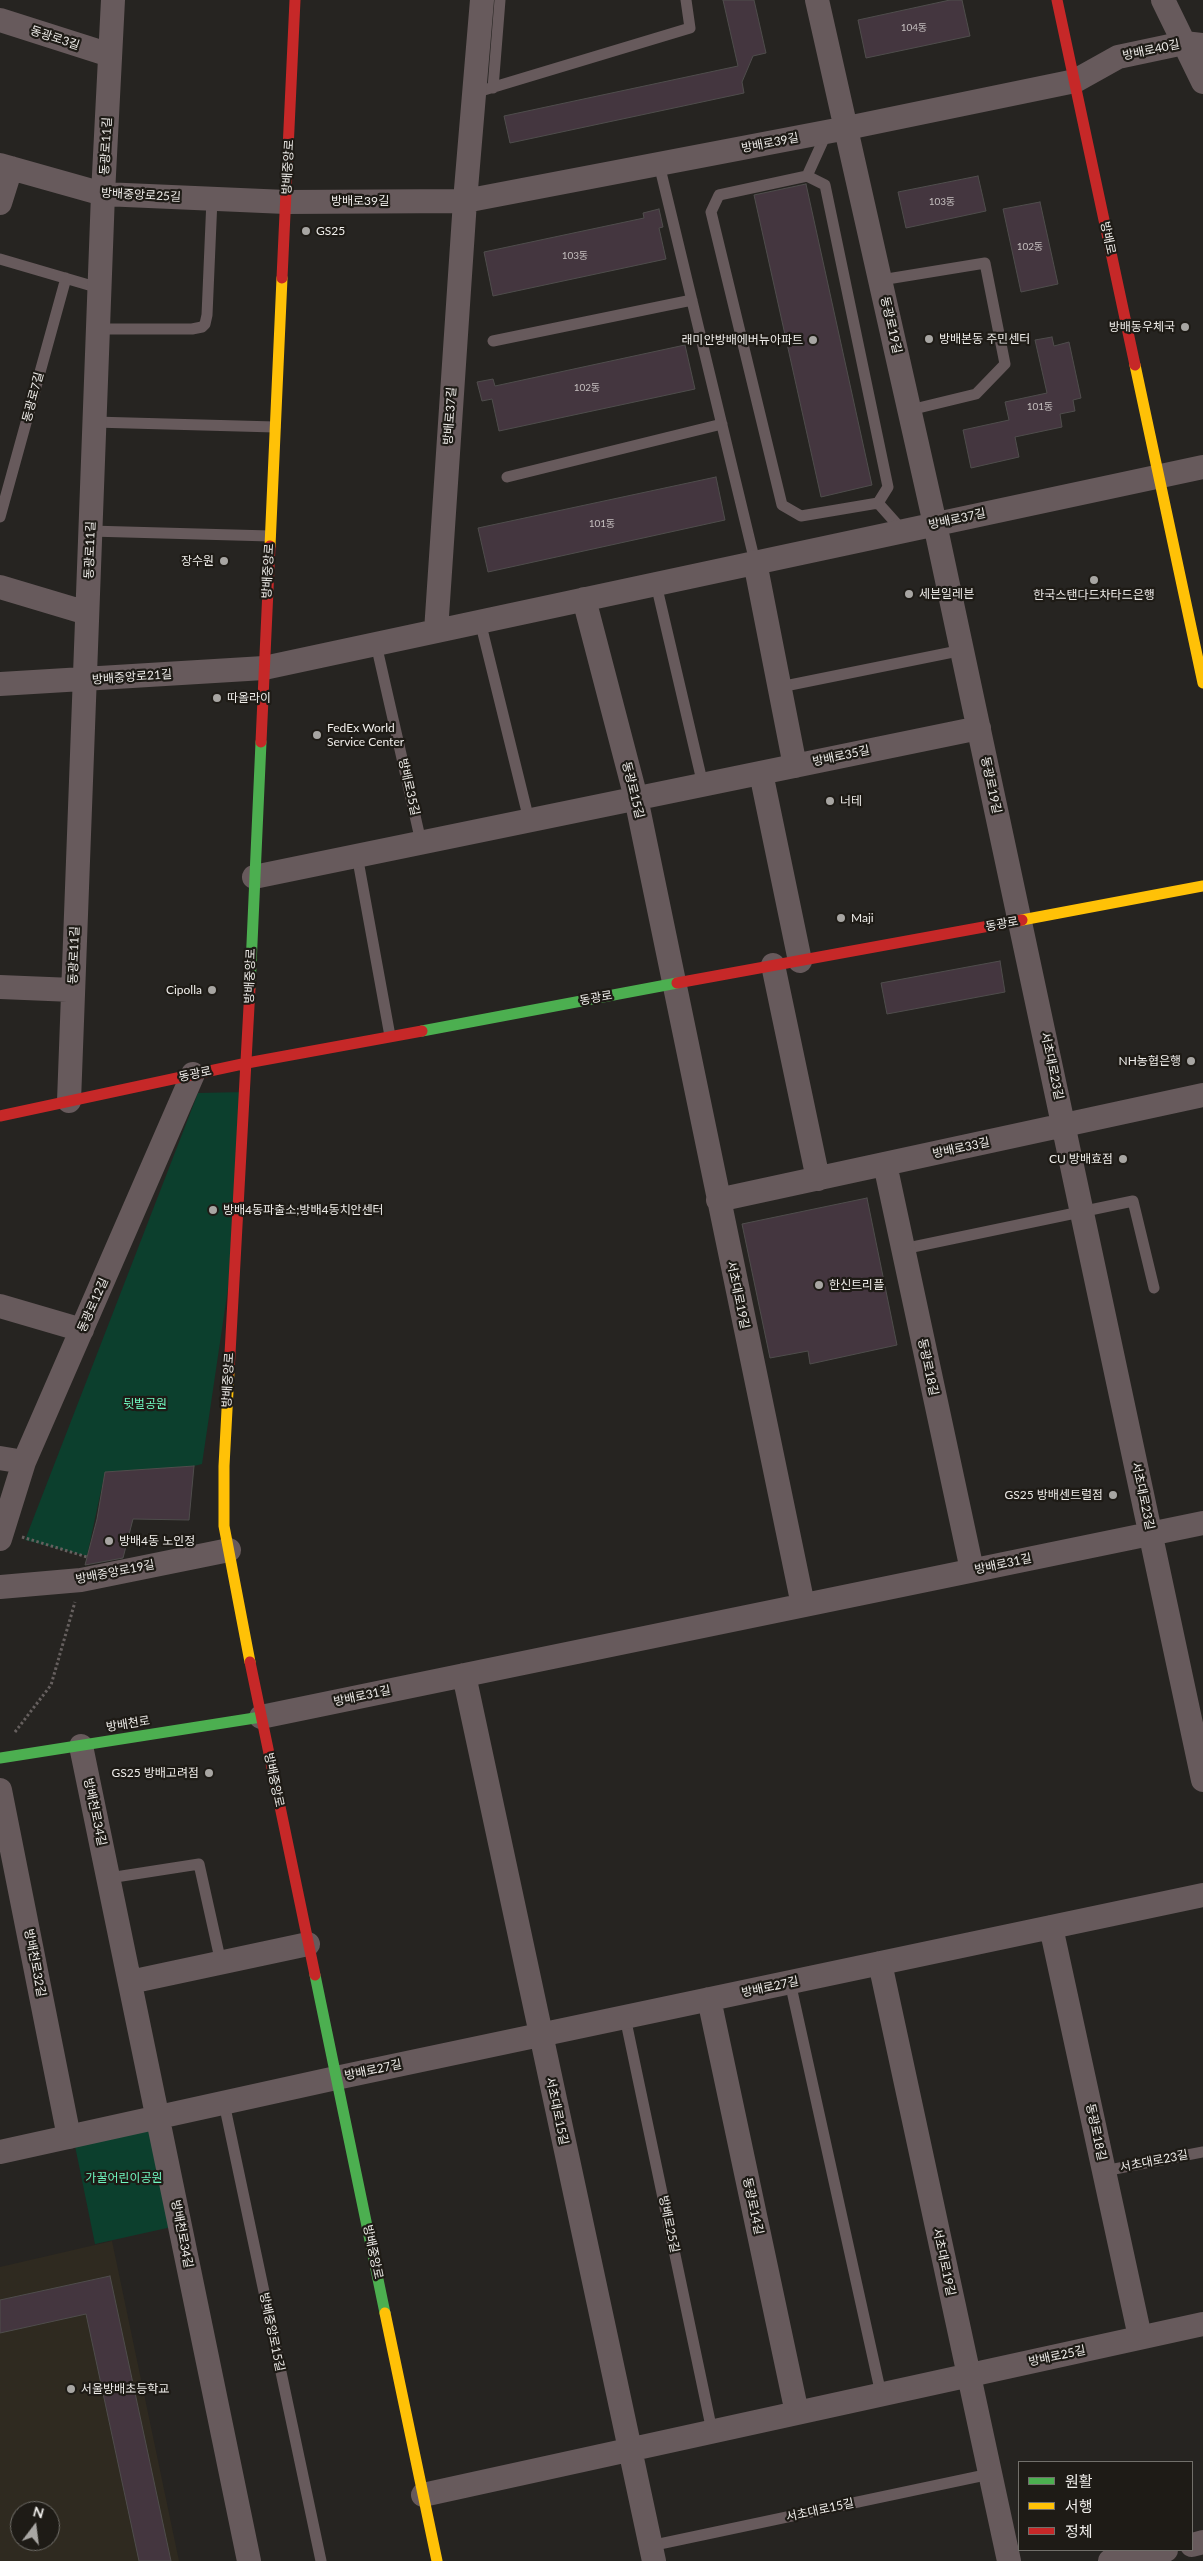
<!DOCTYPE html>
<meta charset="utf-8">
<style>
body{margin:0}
#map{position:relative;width:1203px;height:2561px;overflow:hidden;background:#262421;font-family:Lato,"Noto Sans KR",sans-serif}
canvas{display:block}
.legend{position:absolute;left:1018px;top:2461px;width:175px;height:90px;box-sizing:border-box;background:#1e1b16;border:1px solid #716f6a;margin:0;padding:6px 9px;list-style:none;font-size:15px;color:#eeece9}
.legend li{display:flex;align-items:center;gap:10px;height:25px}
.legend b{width:25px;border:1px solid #716f6a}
.north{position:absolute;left:10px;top:2501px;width:50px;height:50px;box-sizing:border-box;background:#1e1b16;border:1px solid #716f6a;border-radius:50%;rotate:15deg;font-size:14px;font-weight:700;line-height:20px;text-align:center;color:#eeece9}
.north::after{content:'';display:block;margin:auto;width:18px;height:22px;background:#a8a6a3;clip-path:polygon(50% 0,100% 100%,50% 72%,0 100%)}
</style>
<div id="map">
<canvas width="1203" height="2561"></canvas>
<ul class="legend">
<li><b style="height:6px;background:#4caf50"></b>원활</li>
<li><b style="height:6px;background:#ffc107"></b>서행</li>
<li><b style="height:6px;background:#c62828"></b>정체</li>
</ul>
<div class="north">N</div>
</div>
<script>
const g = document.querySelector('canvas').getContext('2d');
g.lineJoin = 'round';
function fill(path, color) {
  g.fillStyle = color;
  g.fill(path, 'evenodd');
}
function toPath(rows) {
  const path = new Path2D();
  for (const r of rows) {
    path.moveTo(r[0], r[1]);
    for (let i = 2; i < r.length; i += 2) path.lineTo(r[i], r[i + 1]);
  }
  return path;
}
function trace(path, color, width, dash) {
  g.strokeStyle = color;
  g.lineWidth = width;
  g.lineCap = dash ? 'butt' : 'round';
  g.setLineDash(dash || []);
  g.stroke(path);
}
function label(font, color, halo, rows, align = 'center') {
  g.font = font + ' Lato,"Noto Sans KR",sans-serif';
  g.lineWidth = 4.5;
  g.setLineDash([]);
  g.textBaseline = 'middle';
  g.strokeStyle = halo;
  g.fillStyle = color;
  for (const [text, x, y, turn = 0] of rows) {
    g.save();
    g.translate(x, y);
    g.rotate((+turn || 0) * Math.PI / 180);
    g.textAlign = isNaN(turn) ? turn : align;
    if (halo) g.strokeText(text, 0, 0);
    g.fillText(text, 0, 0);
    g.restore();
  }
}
fill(toPath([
 [112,2241,179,2561,0,2561,0,2267],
 [20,2511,50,2511,50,2541,20,2541]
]), '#2f2a20');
fill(toPath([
 [245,1092,235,1241,202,1464,194,1466,105,1472,87,1556,25,1540,198,1093],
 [156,2125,176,2226,95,2244,74,2141]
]), '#0c3f2d');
const building = toPath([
 [723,0,754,0,766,53,753,56,742,82,744,93,510,143,504,116,738,66,723,0],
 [950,0,962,0,970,36,866,58,858,20,950,0],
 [978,176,986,211,906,228,898,192,978,176],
 [806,184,872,485,821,497,754,195,806,184],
 [1040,202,1058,284,1021,292,1003,209,1040,202],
 [659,209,663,227,659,228,666,259,493,296,484,252,644,218,643,213,659,209],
 [1052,337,1054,346,1069,342,1081,398,1073,400,1075,411,1060,414,1062,427,1015,437,1019,457,971,468,963,430,1009,420,1005,402,1047,393,1035,340,1052,337],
 [685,345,695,389,499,431,492,399,482,401,477,382,493,379,495,386,685,345],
 [716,477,725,520,488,572,478,528,716,477],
 [1000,961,1005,992,887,1014,881,983,1000,961],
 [867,1198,897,1345,810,1364,808,1351,770,1358,742,1224,867,1198],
 [194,1466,189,1520,133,1519,123,1558,85,1565,97,1519,105,1472,194,1466],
 [110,2276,171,2561,139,2561,86,2314,0,2333,0,2300,110,2276]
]);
fill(building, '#44363f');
trace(building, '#4f4d4c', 1);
trace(toPath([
 [22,1537,87,1557],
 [15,1732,51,1685,75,1602]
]), '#66605f', 3, [2.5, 2.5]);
trace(toPath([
 [493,88,500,0],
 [474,93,690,28,686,0],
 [659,164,755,562],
 [807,176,827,132],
 [0,259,99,288],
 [881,280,985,263,1005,364,976,394,910,410],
 [98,329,192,329,202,327,205,324,207,315,212,199],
 [493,341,692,300],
 [94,422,275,427],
 [507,477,722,424],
 [878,503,888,487,825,185,807,176,719,195,711,212,782,505,801,516,878,503,903,531],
 [0,517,66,278],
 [90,531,270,536],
 [656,584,703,785],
 [480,621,529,820],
 [376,644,421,842],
 [780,687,963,650],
 [357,855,390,1036],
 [903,1249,1133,1201,1154,1288],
 [109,1878,199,1864,221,1963],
 [790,1982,881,2394],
 [625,2017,712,2431],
 [224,2103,321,2561],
 [1104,2171,1203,2152],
 [650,2546,990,2474]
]), '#675a5c', 11);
trace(toPath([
 [817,0,935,524,1203,1780],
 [1163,0,1203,82],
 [0,20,110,55],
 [0,165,103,194,286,202,465,201,847,128,1075,81,1118,57,1184,43,1203,45],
 [0,203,11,168],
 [755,562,795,766],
 [0,587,87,613],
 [584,599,636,798,803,1605],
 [436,631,465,201,482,0],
 [0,684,264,668,1203,467],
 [761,773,800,961],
 [254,877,979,728],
 [773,965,818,1179],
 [0,987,73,990],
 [69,1101,103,194,113,0],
 [885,1164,972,1570],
 [718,1200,1203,1095],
 [0,1306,82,1330],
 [0,1458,24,1462],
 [0,1539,24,1462,193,1074],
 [0,1587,81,1580,229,1550],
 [464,1675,654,2561],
 [261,1717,1203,1523],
 [81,1746,249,2561],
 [0,1790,69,2137],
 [1051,1927,1140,2337],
 [880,1963,1009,2561],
 [130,1982,308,1944],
 [709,1999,797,2413],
 [0,2152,336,2078,1203,1895],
 [423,2495,1203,2324],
 [1192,2545,1203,2542],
 [1110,2561,1166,2550]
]), '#675a5c', 24);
trace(toPath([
 [250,988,261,742],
 [422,1031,677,983],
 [0,1758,261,1717],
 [315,1975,385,2313]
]), '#4caf50', 11);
trace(toPath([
 [1135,365,1203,683],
 [270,546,282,278],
 [1022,920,1203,886],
 [229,1372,224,1466,224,1526,250,1662],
 [385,2313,437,2561]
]), '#ffc107', 11);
trace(toPath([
 [1057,0,1135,365],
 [282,278,295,0],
 [261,742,270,546],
 [677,983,1022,920],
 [0,1116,247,1063,422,1031],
 [229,1372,250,988],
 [250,1662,315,1975]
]), '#c62828', 11);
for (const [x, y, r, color] of [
 [306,231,5,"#a8a6a3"],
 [1185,327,5,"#a8a6a3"],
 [929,339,5,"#a8a6a3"],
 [813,340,5,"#a8a6a3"],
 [224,561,5,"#a8a6a3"],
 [1094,580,5,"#a8a6a3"],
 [909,594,5,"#a8a6a3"],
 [217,698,5,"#a8a6a3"],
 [317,735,5,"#a8a6a3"],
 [830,801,5,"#a8a6a3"],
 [841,918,5,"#a8a6a3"],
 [212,990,5,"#a8a6a3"],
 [1191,1061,5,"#a8a6a3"],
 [1123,1159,5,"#a8a6a3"],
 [213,1210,5,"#a8a6a3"],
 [819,1285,5,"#a8a6a3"],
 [1113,1495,5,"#a8a6a3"],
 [109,1541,5,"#a8a6a3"],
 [209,1773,5,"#a8a6a3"],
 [71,2389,5,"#a8a6a3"]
]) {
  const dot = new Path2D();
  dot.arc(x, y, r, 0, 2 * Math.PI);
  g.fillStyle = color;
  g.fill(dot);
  trace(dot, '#1e1b16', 2);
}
label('10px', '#c4bebe', null, [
 ["104동",914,28],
 ["103동",942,202],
 ["102동",1030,247],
 ["103동",575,256],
 ["102동",587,388],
 ["101동",1040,407],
 ["101동",602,524]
]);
label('12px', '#eeece9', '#1e1b16', [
 ["동광로3길",55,38,18],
 ["방배로40길",1151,50,-12],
 ["방배로39길",770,143,-11],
 ["동광로11길",106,146,-87],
 ["방배중앙로",288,167,-87],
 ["방배중앙로25길",141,195,3],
 ["방배로39길",360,201],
 ["방배로",1108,238,78],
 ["동광로19길",891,325,77],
 ["동광로7길",33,397,-75],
 ["방배로37길",450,416,-86],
 ["방배로37길",957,519,-12],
 ["동광로11길",90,550,-88],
 ["방배중앙로",268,571,-87],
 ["방배중앙로21길",132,677,-4],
 ["방배로35길",841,756,-12],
 ["동광로19길",991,785,78],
 ["방배로35길",409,787,77],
 ["동광로15길",633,790,76],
 ["동광로",1002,924,-10],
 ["동광로11길",74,955,-88],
 ["방배중앙로",250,976,-88],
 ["동광로",596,998,-10],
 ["서초대로23길",1052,1066,78],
 ["동광로",195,1074,-12],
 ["방배로33길",961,1148,-12],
 ["서초대로19길",738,1295,78],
 ["동광로12길",93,1305,-66],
 ["동광로18길",928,1367,78],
 ["방배중앙로",228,1380,-87],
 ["서초대로23길",1143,1496,78],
 ["방배로31길",1003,1564,-12],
 ["방배중앙로19길",115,1572,-11],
 ["방배로31길",362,1696,-12],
 ["방배천로",128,1724,-9],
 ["방배중앙로",274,1780,78],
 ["방배천로34길",95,1812,78],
 ["방배천로32길",35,1963,79],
 ["방배로27길",770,1987,-12],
 ["방배로27길",373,2070,-12],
 ["서초대로15길",557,2111,78],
 ["동광로18길",1096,2132,78],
 ["서초대로23길",1154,2161,-11],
 ["동광로14길",753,2206,78],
 ["방배로25길",669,2224,78],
 ["방배천로34길",182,2234,79],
 ["방배중앙로",373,2252,78],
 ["서초대로19길",944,2262,78],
 ["방배중앙로15길",272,2332,78],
 ["방배로25길",1057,2356,-12],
 ["서초대로15길",820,2510,-12]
]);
label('12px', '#eeece9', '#1e1b16', [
 ["GS25",316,231],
 ["방배동우체국",1175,327,"right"],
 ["방배본동 주민센터",939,339],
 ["래미안방배에버뉴아파트",803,340,"right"],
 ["장수원",214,561,"right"],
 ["세븐일레븐",919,594],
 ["한국스탠다드차타드은행",1094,595,"center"],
 ["따올라이",227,698],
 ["FedEx World",327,728],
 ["Service Center",327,742],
 ["너테",840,801],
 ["Maji",851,918],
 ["Cipolla",202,990,"right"],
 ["NH농협은행",1181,1061,"right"],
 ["CU 방배효점",1113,1159,"right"],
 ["방배4동파출소;방배4동치안센터",223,1210],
 ["한신트리플",829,1285],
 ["GS25 방배센트럴점",1103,1495,"right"],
 ["방배4동 노인정",119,1541],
 ["GS25 방배고려점",199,1773,"right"],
 ["서울방배초등학교",81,2389]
], 'left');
label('12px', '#70f9c1', '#1e1b16', [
 ["뒷벌공원",145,1404],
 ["가꿀어린이공원",124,2178]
]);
</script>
